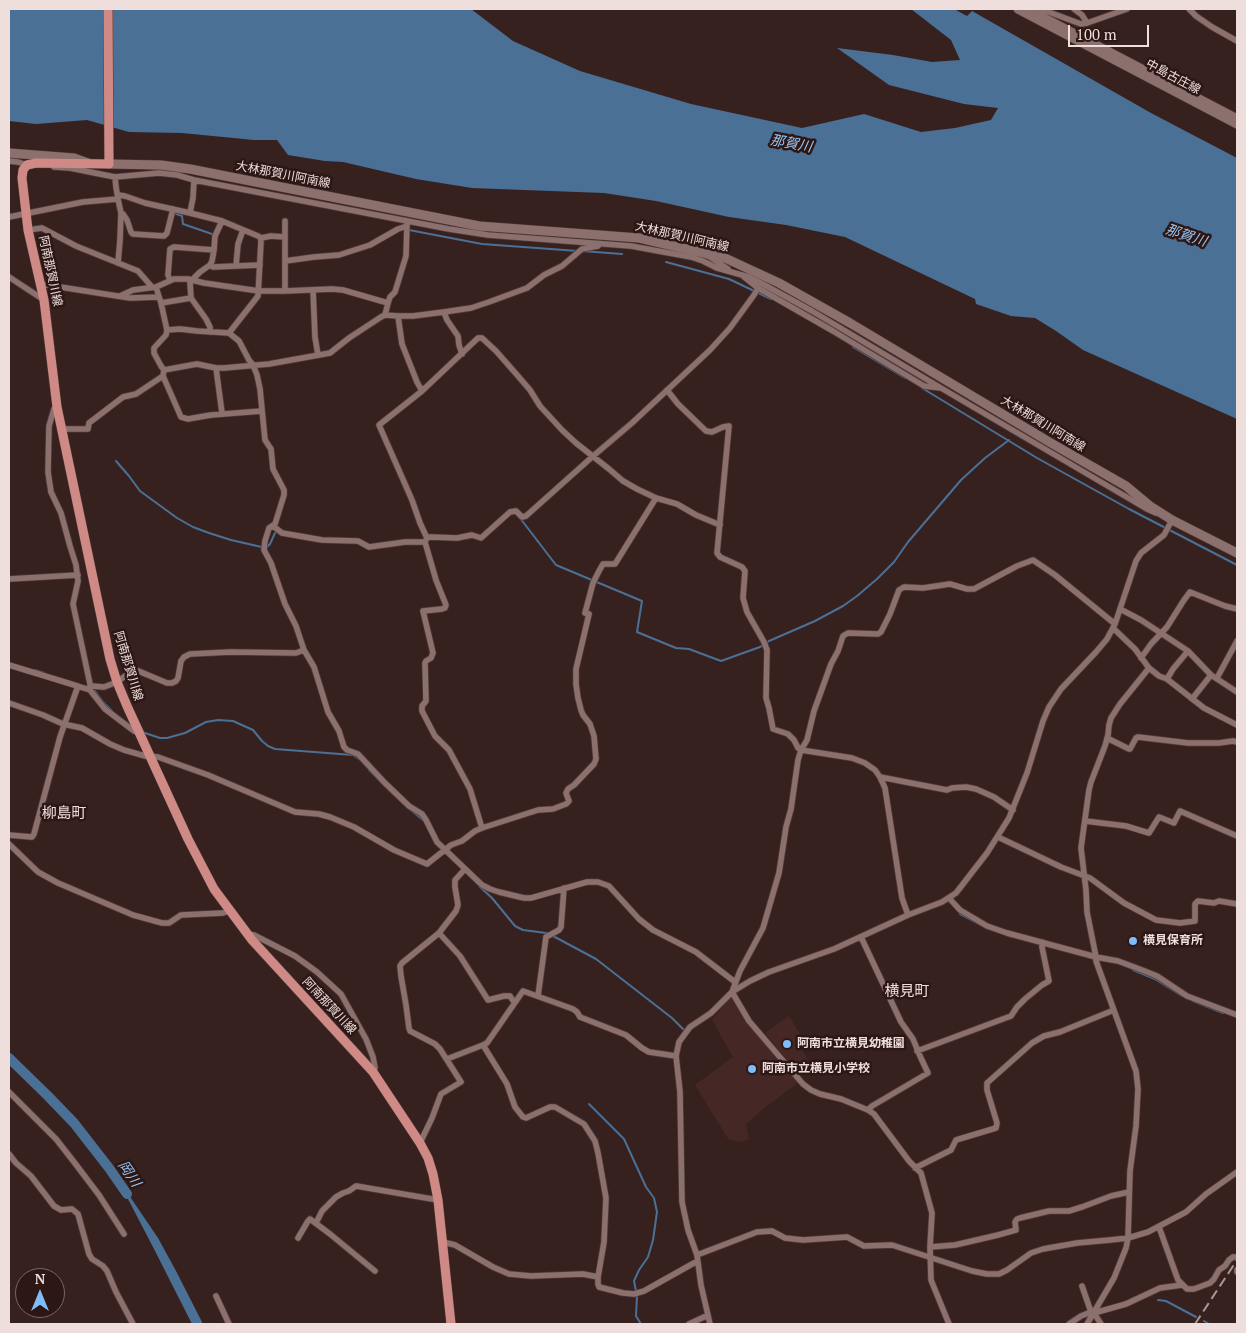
<!DOCTYPE html>
<meta charset="utf-8">
<style>
body{margin:0}
#map{position:relative;width:1246px;height:1333px;overflow:hidden;background:#37211f;font-family:"PT Serif",serif}
canvas{display:block}
.frame{position:absolute;inset:0;border:10px solid #eededc;pointer-events:none}
.north{position:absolute;left:15px;top:1268px;width:50px;height:50px;box-sizing:border-box;background:#2d1715;border:1px solid #7a6765;border-radius:50%;rotate:0deg;font-size:14px;font-weight:700;line-height:20px;text-align:center;color:#eededc}
.north::after{content:'';display:block;margin:auto;width:18px;height:22px;background:#81bcfa;clip-path:polygon(50% 0,100% 100%,50% 72%,0 100%)}
.scale{position:absolute;left:1068px;top:25px;width:81px;height:22px;box-sizing:border-box;border:2px solid #eededc;border-top:0;padding-left:6px;font-size:15px;line-height:18px;white-space:nowrap;color:#eededc;-webkit-text-stroke:4px #2d1715;paint-order:stroke}
</style>
<div id="map">
<canvas width="1246" height="1333"></canvas>
<div class="frame"></div>
<div class="north">N</div>
<div class="scale">100 m</div>
</div>
<script>
const g = document.querySelector('canvas').getContext('2d');
g.lineJoin = 'round';
function fill(path, color) {
  g.fillStyle = color;
  g.fill(path, 'evenodd');
}
function toPath(rows) {
  const path = new Path2D();
  for (const r of rows) {
    path.moveTo(r[0], r[1]);
    for (let i = 2; i < r.length; i += 2) path.lineTo(r[i], r[i + 1]);
  }
  return path;
}
function trace(path, color, width, dash) {
  g.strokeStyle = color;
  g.lineWidth = width;
  g.lineCap = dash ? 'butt' : 'round';
  g.setLineDash(dash || []);
  g.stroke(path);
}
function label(font, color, halo, rows, align = 'center') {
  g.font = font + ' "PT Serif","Noto Sans JP",serif';
  g.lineWidth = 5;
  g.setLineDash([]);
  g.textBaseline = 'middle';
  g.strokeStyle = halo;
  g.fillStyle = color;
  for (const [text, x, y, turn = 0] of rows) {
    g.save();
    g.translate(x, y);
    g.rotate((+turn || 0) * Math.PI / 180);
    g.textAlign = isNaN(turn) ? turn : align;
    if (halo) g.strokeText(text, 0, 0);
    g.fillText(text, 0, 0);
    g.restore();
  }
}
fill(toPath([
 [731,997,799,1082,763,1109,746,1124,749,1139,742,1142,729,1140,695,1085,733,1057,712,1020],
 [789,1016,801,1036,799,1041,801,1047,808,1061,796,1071,765,1033]
]), '#452725');
fill(toPath([
 [9,9,471,9,513,41,580,71,691,104,802,128,864,114,921,132,955,128,991,120,998,108,964,104,889,85,837,48,893,55,932,62,960,60,951,40,911,9,954,9,967,16,972,11,1151,113,1237,158,1237,419,1083,350,1056,331,1035,318,1011,316,976,304,975,299,845,237,786,225,729,217,656,201,604,193,472,188,416,179,343,162,325,161,288,155,277,140,254,140,182,133,129,132,87,120,36,124,9,121],
 [116,1176,158,1238,176,1271,203,1324,192,1324,153,1247]
]), '#4b7096');
trace(toPath([
 [174,213,182,216,183,224,212,234],
 [409,230,482,244,578,251],
 [582,251,622,254],
 [666,262,729,279,771,299],
 [853,347,905,378],
 [922,388,1037,458,1129,509,1237,565],
 [116,461,129,476,140,491,177,518,193,527,209,533,231,540,266,548,270,544,275,533],
 [520,518,556,565,642,601,637,632,676,648,689,649,721,661,760,647,769,641,815,621,843,606,857,596,877,579,894,562,908,542,961,480,985,458,1009,440],
 [35,670,44,673],
 [92,689,95,691,103,702,112,711],
 [142,732,160,738,167,738,185,733,206,722,218,720,233,721,253,730,262,741,268,746,275,749,353,755,359,759],
 [369,770,394,795],
 [408,808,417,815,424,821],
 [480,887,492,898,515,926,523,930,546,933,549,934],
 [960,914,985,927],
 [553,936,596,959,672,1018,683,1029],
 [1133,970,1155,979,1182,996],
 [1193,1001,1223,1013],
 [589,1104,624,1139,646,1187,654,1198,657,1212,653,1240,648,1257,639,1270,634,1281,636,1291],
 [637,1296,636,1316,641,1324],
 [1158,1300,1166,1301,1196,1317],
 [1204,1321,1209,1324]
]), '#4b7096', 2);
trace(toPath([
 [9,1058,48,1096,74,1123,109,1168,127,1194]
]), '#4b7096', 10);
const street = toPath([
 [1029,9,1046,11,1081,24,1087,23,1127,9],
 [1034,9,1042,15,1237,117],
 [1074,9,1082,15,1087,23],
 [1189,9,1196,16,1212,27,1237,41],
 [9,161,18,162,27,165],
 [52,165,54,167,70,168,115,177,159,173,177,175,194,180,449,229,488,235,631,246,691,257,703,261,717,268,749,277,761,283,812,311,941,388],
 [118,195,125,196,145,203,190,213,222,221,215,236,214,250],
 [121,213,123,214,127,220,131,232,133,234,164,236,167,233,173,209],
 [190,213,193,198,194,180],
 [9,217,83,202,118,199,116,187,115,177],
 [222,221,258,236,261,238,261,241,258,296,229,333],
 [285,221,285,237],
 [28,230,42,228,76,246,138,271,152,287],
 [243,230,238,244,236,266,260,265],
 [707,255,728,269],
 [285,261,314,257,339,255,370,245,398,229,407,226],
 [118,263,120,240,121,213,118,199],
 [743,276,758,288,833,331,924,386,941,388,1147,509,1156,513],
 [9,277,44,300],
 [170,280,168,275,170,249,174,247,214,250,212,261,210,265],
 [41,284,130,298,159,297],
 [156,287,174,279,188,279,204,283,259,291,285,291,285,237,271,236,261,238],
 [313,290,315,337,318,355],
 [285,291,332,289,343,290,388,303],
 [120,296,133,290,156,287,161,303,167,330,166,335,154,348,154,353,161,366,164,370,163,376,181,417,188,419,211,415,262,411],
 [161,303,191,298],
 [444,312,447,320,458,336,459,345,462,354],
 [385,315,388,303,390,297,395,292,406,256,407,224],
 [398,316,402,344,417,382,422,391],
 [167,330,180,329,197,331,229,333,239,341,249,360,253,365,257,375,260,389,265,440,271,449,273,469,284,490,284,495,275,524,269,528,265,541,264,550,271,563,285,604,296,626,304,650,314,667,328,712,339,731,344,747,347,750,358,754,384,782,409,806,422,814,426,820,437,842,482,885,490,889,499,892,524,898,531,898,587,882,598,882,609,886,639,919,653,930,696,952,735,982],
 [210,332,210,327,206,319,191,298,190,282,200,272,210,265,213,267,236,266],
 [216,368,222,413],
 [164,370,197,364,216,368,224,368,269,364,330,353,349,338,381,317,385,315,398,316,413,316,444,312,471,308,489,302,527,288,544,275,562,266,582,249,598,246],
 [667,390,678,404,706,431,712,432,723,427,729,426,717,553,720,557,742,567,745,571,743,598,747,612,764,642,767,650,766,698,769,708,773,729,788,734,794,740,798,748,801,750,852,758,865,763,875,770,880,777,885,788,902,898,908,915],
 [57,407,54,409,49,426,48,472,51,492,61,513,70,546,76,565,78,581,73,604,90,684,90,690],
 [61,429,88,429,89,423,123,397,136,394,163,376],
 [273,526,282,533,322,540,358,541,369,547,405,542,425,542,436,580,446,605,445,608,442,609,423,611,433,653,431,658,426,661,425,663,426,701,422,706,422,711,435,736,449,750,470,789,482,828],
 [427,538,430,537,457,538,472,535,481,538,510,512,516,511,522,517,526,516,592,457,632,423,710,350,730,328,754,295,758,288],
 [425,542,427,538,420,523,412,500,379,425,422,391,478,338,482,338,496,351,518,376,530,390,540,406,562,430,576,443,609,469,623,481,637,489,656,498,677,504,696,515,720,525],
 [9,579,78,575],
 [1120,609,1141,620,1188,651,1211,675,1237,692],
 [1113,628,1135,649,1149,668,1159,676,1167,679,1204,708,1237,725],
 [1141,658,1151,644,1167,627,1184,600,1190,592,1225,606,1237,609],
 [9,665,71,684,90,690,105,709,134,731,139,732],
 [1149,668,1120,704,1111,718,1109,725,1108,735,1105,746,1091,782,1089,790,1081,848,1086,890,1087,912,1096,957,1118,961,1142,970,1157,976,1187,996,1237,1015],
 [1217,678,1237,641],
 [1167,679,1173,669,1188,651],
 [91,686,104,687,117,682,132,671,136,670,167,683,172,683,176,681,178,678,181,661,184,657,190,654,231,652,296,653,304,650],
 [1192,699,1211,675],
 [9,703,43,715,63,724,82,728,110,744,124,750,145,756,158,757,208,775,295,812,319,814,330,817,354,827,394,850,427,864,451,845,462,841,475,831,482,828,538,810,553,809,566,804,569,801,566,793,568,789,574,785,594,764,596,759,594,736,590,724,583,715,581,710,578,698,576,684,576,669,589,614,585,613,593,583,599,571,603,564,615,564,656,498],
 [1107,738,1129,749,1130,749,1136,738,1138,737,1188,743,1219,743,1233,741,1237,742],
 [880,777,947,790,952,788,966,787,976,789,994,797,1013,810],
 [1085,821,1126,826,1149,833,1159,817,1174,823,1180,811,1237,836],
 [9,835,32,837,34,834,60,737,78,686],
 [998,837,1061,867,1090,878,1124,903,1156,920,1180,923,1195,921,1195,904,1198,901,1214,903,1219,901,1237,904],
 [9,844,38,872,58,883,133,915,162,923,169,923,181,915,223,913,229,911],
 [949,898,960,910,987,926,1007,933,1096,957,1096,961,1136,1071,1138,1089,1136,1126,1130,1171,1128,1238,1126,1248,1114,1278,1087,1324],
 [439,933,460,956,488,1000,504,996,510,996,514,1002],
 [247,934,254,935,295,956,317,972,341,994,366,1039,373,1057,375,1068,373,1072],
 [861,937,901,1022,913,1039,920,1056,928,1073,872,1106,868,1110],
 [538,996,546,937,559,930,561,927,564,888],
 [483,1045,507,1084,515,1107,523,1117,526,1118,550,1107,555,1107,584,1124,595,1141,598,1153,606,1198,604,1242,598,1277],
 [917,1051,1011,1016,1017,1007,1025,999,1042,985,1049,981,1042,947,1042,942],
 [447,1059,483,1045,487,1043,523,991,573,1009,577,1012,580,1017,626,1035,642,1048,649,1052,676,1056],
 [9,1092,56,1139,74,1162,99,1195,124,1234],
 [420,1143,432,1118,441,1094,461,1082,440,1049,435,1044,410,1031,409,1028,406,1005,401,976,400,966,402,963,439,933,456,911,458,905,455,887,455,880,465,869],
 [9,1154,16,1163,31,1176,54,1206,61,1210,72,1209,78,1214,89,1254,92,1259,103,1266,107,1271,116,1292,133,1324],
 [915,1168,951,1150,956,1140,996,1128,997,1123,987,1090,987,1083,1032,1043,1044,1036,1060,1032,1114,1010],
 [316,1223,322,1211,336,1197,343,1193,349,1191,356,1186,438,1200],
 [1159,1227,1178,1280,1187,1289,1194,1289,1210,1283,1214,1279,1219,1270,1225,1266,1229,1260,1233,1257,1237,1257],
 [298,1238,308,1221,310,1219,330,1234,375,1271],
 [443,1242,455,1245,493,1267,509,1274,531,1276,583,1274,598,1277,598,1284,599,1287,623,1293,634,1294,644,1291,694,1263,698,1262],
 [930,1247,955,1245,998,1235,1016,1230,1015,1222,1017,1219,1020,1218,1049,1211,1069,1211,1082,1207,1111,1196,1129,1192],
 [697,1255,757,1232,772,1231,785,1238,803,1240,847,1237,864,1246,892,1245,972,1271,987,1274,999,1274,1007,1270,1031,1253,1043,1249,1077,1243,1110,1240,1128,1238,1148,1232,1186,1212,1206,1194,1237,1172],
 [1237,1270,1237,1272],
 [1082,1286,1091,1312,1094,1313,1101,1324],
 [216,1296,229,1324],
 [1094,1313,1126,1304,1160,1288,1182,1285],
 [689,1324,704,1317,708,1316],
 [710,1324,701,1285,697,1255,688,1230,682,1202,680,1092,676,1056,679,1042,690,1027,711,1013,732,992,750,981,769,972,834,949,908,915,942,902,956,893,987,853,1009,818,1027,773,1043,721,1049,707,1061,689,1096,652,1107,639,1115,624,1136,561,1141,553,1164,535,1172,520],
 [949,1324,931,1280,930,1247,932,1213,921,1173,909,1161,874,1114,868,1110,841,1099,820,1094,811,1090,803,1084,749,1021,732,992,740,971,763,928,779,873,786,827,791,809,798,760,801,750,807,740,814,711,831,664,838,651,843,636,848,633,878,634,881,632,890,614,899,590,904,587,923,588,950,584,967,589,974,589,1017,566,1033,560,1055,575,1115,624],
 [1069,1324,1081,1316,1091,1312]
]);
const secondary = toPath([
 [1018,9,1237,124],
 [9,153,74,158,88,163],
 [109,164,161,165,190,169,479,226,639,238,725,258,779,283,850,323,1051,443,1126,486,1150,506,1172,520,1237,553]
]);
const primary = toPath([
 [108,9,109,164,36,163,27,165,23,170,22,178,28,230,44,300,57,407,110,659,117,682,127,706,188,839,214,889,252,940,373,1072,420,1143,428,1158,433,1174,438,1200,451,1324]
]);
trace(street, '#503c3b', 7);
trace(secondary, '#503c3b', 10);
trace(primary, '#503c3b', 10);
trace(street, '#8b706d', 5.5);
trace(secondary, '#8b706d', 9);
trace(primary, '#cf8a85', 9);
trace(toPath([
 [1195,1324,1237,1260]
]), '#a99795', 2, [10, 5]);
for (const [x, y, r, color] of [
 [1133,941,5,"#81bcfa"],
 [787,1044,5,"#81bcfa"],
 [752,1069,5,"#81bcfa"]
]) {
  const dot = new Path2D();
  dot.arc(x, y, r, 0, 2 * Math.PI);
  g.fillStyle = color;
  g.fill(dot);
  trace(dot, '#2d1715', 2);
}
label('12px', '#eededc', '#2d1715', [
 ["中島古庄線",1173,77,28],
 ["大林那賀川阿南線",283,175,11],
 ["大林那賀川阿南線",682,237,13],
 ["阿南那賀川線",50,271,78],
 ["大林那賀川阿南線",1043,424,31],
 ["阿南那賀川線",128,666,73],
 ["阿南那賀川線",329,1006,47]
]);
label('bold 12px', '#eededc', '#2d1715', [
 ["横見保育所",1143,941],
 ["阿南市立横見幼稚園",797,1044],
 ["阿南市立横見小学校",762,1069]
], 'left');
label('italic 14px', '#98c5f5', '#2d1715', [
 ["那賀川",791,144,10],
 ["那賀川",1186,236,18],
 ["岡川",129,1174,56]
]);
label('15px', '#eededc', '#2d1715', [
 ["柳島町",64,814],
 ["横見町",907,992]
]);
</script>
